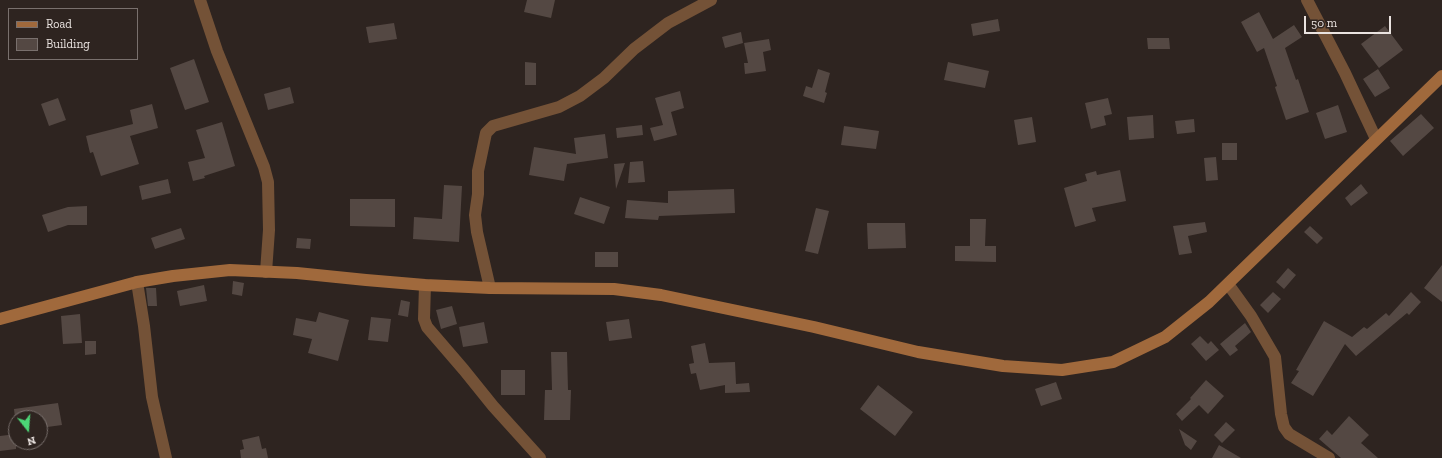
<!DOCTYPE html>
<style>
body{margin:0}
#map{position:relative;width:1442px;height:458px;overflow:hidden;background:#2e2420;font-family:"Zilla Slab",serif}
canvas{display:block}
.legend{position:absolute;left:8px;top:8px;width:130px;height:52px;box-sizing:border-box;background:#2e2420;border:1px solid #79706d;margin:0;padding:5px 7px;list-style:none;font-size:12px;color:#eae3e0}
.legend li{display:flex;align-items:center;gap:8px;height:20px}
.legend b{width:20px;border:1px solid #79706d}
.north{position:absolute;left:8px;top:410px;width:40px;height:40px;box-sizing:border-box;background:#2e2420;border:1px solid #79706d;border-radius:50%;rotate:163deg;font-size:11px;font-weight:700;line-height:16px;text-align:center;color:#eae3e0}
.north::after{content:'';display:block;margin:auto;width:14px;height:18px;background:#4cd676;clip-path:polygon(50% 0,100% 100%,50% 72%,0 100%)}
.scale{position:absolute;left:1304px;top:16px;width:87px;height:18px;box-sizing:border-box;border:2px solid #eae3e0;border-top:0;padding-left:5px;font-size:12px;line-height:14px;white-space:nowrap;color:#eae3e0;-webkit-text-stroke:3px #2e2420;paint-order:stroke}
</style>
<div id="map">
<canvas width="1442" height="458"></canvas>
<ul class="legend">
<li><b style="height:5px;background:#a0693c"></b>Road</li>
<li><b style="height:11px;background:#544843"></b>Building</li>
</ul>
<div class="north">N</div>
<div class="scale">50 m</div>
</div>
<script>
const g = document.querySelector('canvas').getContext('2d');
g.lineJoin = 'round';
function fill(path, color) {
  g.fillStyle = color;
  g.fill(path, 'evenodd');
}
function toPath(rows) {
  const path = new Path2D();
  for (const r of rows) {
    path.moveTo(r[0], r[1]);
    for (let i = 2; i < r.length; i += 2) path.lineTo(r[i], r[i + 1]);
  }
  return path;
}
function trace(path, color, width, dash) {
  g.strokeStyle = color;
  g.lineWidth = width;
  g.lineCap = dash ? 'butt' : 'round';
  g.setLineDash(dash || []);
  g.stroke(path);
}
fill(toPath([
 [527,0,555,0,551,18,524,12],
 [1259,12,1273,39,1294,25,1302,37,1285,48,1296,80,1298,79,1309,112,1286,120,1275,87,1277,86,1264,48,1257,52,1241,22],
 [998,19,1000,31,973,36,971,24],
 [394,23,397,39,369,43,366,27],
 [1385,26,1403,50,1379,68,1361,44],
 [741,32,743,43,725,48,722,37],
 [1147,38,1169,38,1170,49,1148,49],
 [769,39,771,50,763,52,766,71,745,74,744,63,748,63,744,43],
 [194,59,209,102,185,110,170,68],
 [525,62,536,63,536,85,525,85],
 [948,62,989,71,985,88,944,80],
 [818,69,830,73,825,92,827,93,824,103,803,96,806,86,812,88],
 [1378,69,1390,88,1375,97,1363,79],
 [290,87,294,103,268,110,264,94],
 [680,91,684,108,671,112,677,135,654,141,650,128,663,125,655,98],
 [58,98,66,120,49,126,41,104],
 [1108,98,1112,114,1104,116,1106,125,1091,129,1085,103],
 [152,104,158,128,130,136,139,164,101,176,93,152,90,153,86,136,133,124,130,110],
 [1338,105,1347,132,1325,139,1316,113],
 [1421,114,1434,128,1403,156,1390,141],
 [1153,115,1154,138,1129,140,1127,117],
 [1032,117,1036,142,1018,145,1014,120],
 [1194,119,1195,132,1177,134,1175,121],
 [222,122,235,166,204,176,205,178,193,181,188,162,205,158,196,130],
 [642,125,643,135,617,138,616,128],
 [844,126,879,131,876,149,841,145],
 [605,134,608,158,567,164,564,181,529,175,534,147,576,154,574,138],
 [1222,143,1237,143,1237,160,1222,160],
 [1216,157,1218,180,1206,181,1204,158],
 [643,161,645,182,628,183,630,162],
 [625,163,616,189,614,164],
 [1120,170,1126,201,1092,208,1096,221,1075,227,1064,188,1087,181,1085,174,1096,171,1097,175],
 [168,179,171,193,142,200,139,186],
 [1361,184,1368,193,1351,206,1345,198],
 [444,185,462,186,459,242,413,239,414,217,442,219],
 [734,189,735,213,659,216,658,220,625,218,627,200,668,203,668,191],
 [580,197,610,207,604,224,574,214],
 [350,199,395,199,395,227,350,226],
 [87,206,87,225,68,225,48,232,42,215,68,207],
 [816,208,829,211,818,254,805,251],
 [970,219,986,219,985,246,996,246,996,262,955,261,955,246,970,246],
 [1205,222,1207,232,1188,236,1192,253,1179,255,1173,226],
 [867,223,905,223,906,248,868,249],
 [1310,226,1323,238,1317,244,1304,232],
 [181,228,185,239,155,249,151,238],
 [297,238,311,239,310,249,296,248],
 [595,252,618,252,618,267,595,267],
 [1442,265,1442,302,1424,288],
 [1288,268,1296,275,1284,289,1276,282],
 [233,281,244,283,242,296,232,294],
 [204,285,207,301,180,306,177,291],
 [146,288,156,288,157,306,148,306],
 [1273,292,1281,299,1268,313,1260,305],
 [1411,292,1421,302,1409,315,1407,313,1356,356,1345,344,1313,396,1291,383,1299,371,1296,370,1324,321,1352,337,1364,327,1367,329,1386,313,1389,316],
 [401,300,410,302,408,317,398,315],
 [452,306,457,324,441,329,436,310],
 [319,312,349,320,338,361,308,353,312,339,293,335,296,318,316,322],
 [80,314,82,343,63,344,61,316],
 [371,317,391,319,388,342,368,340],
 [629,319,632,338,609,341,606,322],
 [484,322,488,343,463,347,459,327],
 [1245,323,1251,332,1235,346,1238,350,1230,356,1220,344],
 [1200,336,1208,344,1211,341,1219,350,1206,361,1191,344],
 [85,341,96,341,96,354,85,355],
 [705,343,709,363,735,362,736,384,749,383,750,392,725,393,725,385,700,390,696,373,691,374,689,364,694,363,691,346],
 [551,352,567,352,568,390,571,390,570,420,544,420,545,390,552,390],
 [501,370,525,370,525,395,501,395],
 [1206,380,1224,396,1208,414,1199,405,1182,421,1176,414,1191,399,1190,398],
 [1056,382,1062,399,1041,406,1035,389],
 [878,385,913,412,895,436,860,409],
 [58,403,62,425,40,428,40,418,15,418,14,409],
 [1349,416,1369,435,1361,443,1378,458,1341,458,1319,439,1327,430,1332,435],
 [1226,422,1235,430,1222,443,1214,435],
 [1179,429,1197,441,1191,450,1185,445],
 [16,434,16,449,0,451,0,436],
 [259,436,262,449,266,448,268,458,241,458,240,450,244,449,242,440],
 [1219,445,1241,458,1212,458]
]), '#544843');
trace(toPath([
 [200,0,217,51,264,167,268,182,269,230,266,272],
 [1307,0,1345,73,1376,139],
 [137,282,144,326,152,397,166,458],
 [1228,284,1251,316,1275,357,1281,414,1284,427,1289,434,1329,458],
 [425,285,424,319,427,327,464,370,493,406,540,458],
 [490,288,477,232,475,215,478,194,478,171,486,133,493,126,559,107,580,96,604,78,634,49,668,23,711,0]
]), '#745237', 12);
trace(toPath([
 [0,319,137,282,173,276,230,270,297,273,366,280,425,285,490,288,614,289,661,295,814,327,918,352,1003,366,1062,370,1113,362,1165,337,1209,302,1442,76]
]), '#a0693c', 12);
</script>
